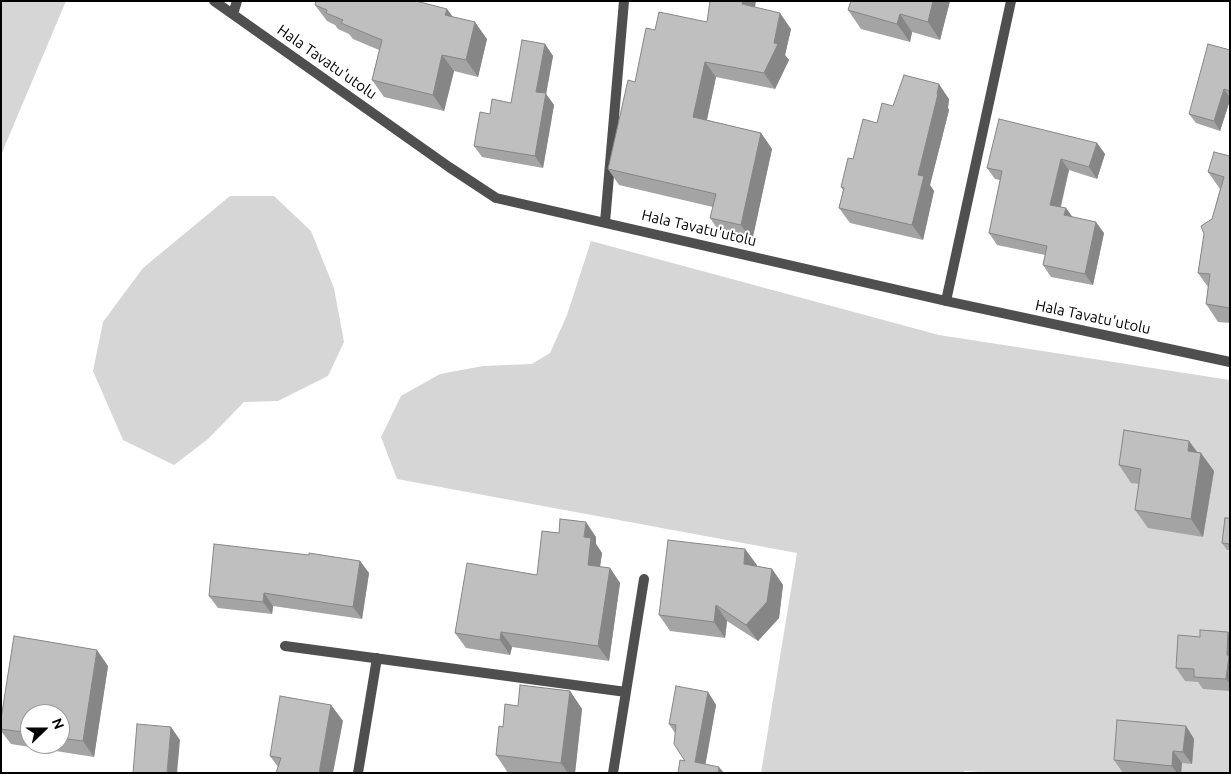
<!DOCTYPE html>
<style>
body{margin:0}
#map{position:relative;width:1231px;height:774px;overflow:hidden;background:#fff;font-family:Ubuntu,sans-serif}
canvas{display:block}
.frame{position:absolute;inset:0;border:2px solid #000;pointer-events:none}
.north{position:absolute;left:20px;top:704px;width:50px;height:50px;box-sizing:border-box;background:#fff;border:1px solid #999;border-radius:50%;rotate:68deg;font-size:14px;font-weight:700;line-height:20px;text-align:center;color:#000}
.north::after{content:'';display:block;margin:auto;width:18px;height:22px;background:#000;clip-path:polygon(50% 0,100% 100%,50% 72%,0 100%)}
</style>
<div id="map">
<canvas width="1231" height="774"></canvas>
<div class="frame"></div>
<div class="north">N</div>
</div>
<script>
const g = document.querySelector('canvas').getContext('2d');
g.lineJoin = 'round';
function fill(path, color) {
  g.fillStyle = color;
  g.fill(path, 'evenodd');
}
function toPath(rows) {
  const path = new Path2D();
  for (const r of rows) {
    path.moveTo(r[0], r[1]);
    for (let i = 2; i < r.length; i += 2) path.lineTo(r[i], r[i + 1]);
  }
  return path;
}
function trace(path, color, width, dash) {
  g.strokeStyle = color;
  g.lineWidth = width;
  g.lineCap = dash ? 'butt' : 'round';
  g.setLineDash(dash || []);
  g.stroke(path);
}
function label(font, color, halo, rows, align = 'center') {
  g.font = font + ' Ubuntu,sans-serif';
  g.lineWidth = 4;
  g.setLineDash([]);
  g.textBaseline = 'middle';
  g.strokeStyle = halo;
  g.fillStyle = color;
  for (const [text, x, y, turn = 0] of rows) {
    g.save();
    g.translate(x, y);
    g.rotate((+turn || 0) * Math.PI / 180);
    g.textAlign = isNaN(turn) ? turn : align;
    if (halo) g.strokeText(text, 0, 0);
    g.fillText(text, 0, 0);
    g.restore();
  }
}
fill(toPath([
 [1,1,66,1,1,155],
 [230,196,274,196,311,231,334,288,344,342,328,376,278,401,244,402,208,439,174,465,123,440,93,371,103,322,143,268],
 [591,241,939,335,1230,380,1230,773,996,773,964,771,964,773,761,773,797,553,397,479,381,437,401,396,440,374,483,366,532,364,550,353,567,315]
]), '#d6d6d6');
trace(toPath([
 [214,1,449,167,496,198,946,301,1230,362],
 [233,14,237,1],
 [605,222,624,1],
 [946,301,1011,1],
 [285,646,626,692],
 [358,773,377,658],
 [613,773,644,579]
]), '#4f4f4f', 10);
fill(toPath([
 [851,1,950,1,940,40,912,32,910,42,861,29,848,10],
 [315,5,453,17,487,39,478,77,454,71,444,111,384,97,372,80,379,50,353,39,349,34,338,29,335,25,327,21],
 [755,7,791,29,785,55,789,60,775,89,716,77,707,120,761,133,772,149,752,241,721,234,710,218,713,207,619,185,608,169,635,82,655,30,707,22],
 [545,44,553,56,546,94,554,105,543,168,482,157,474,146,490,114,511,103],
 [1230,50,1230,100,1220,131,1196,123,1189,114],
 [949,99,948,108,949,110,930,185,934,191,923,240,850,223,839,208,843,190,841,187,853,159,877,123,893,106],
 [1097,143,1105,154,1097,179,1069,170,1061,207,1066,208,1072,217,1104,233,1093,285,1051,277,1043,265,1045,255,997,245,989,233,1000,180,995,179,987,168],
 [1230,156,1230,323,1218,322,1206,304,1208,287,1198,273,1204,234,1212,219,1220,189,1208,172],
 [1197,452,1214,471,1203,537,1148,528,1135,510,1139,484,1131,483,1119,465],
 [1230,518,1230,550,1227,550,1222,543],
 [596,537,596,544,602,553,600,567,610,568,620,583,609,661,512,647,510,655,466,648,455,633,537,575],
 [745,549,757,566,772,569,783,585,779,618,758,641,727,621,725,638,670,631,659,615],
 [360,561,369,573,362,619,273,606,272,614,218,608,209,596],
 [1228,632,1230,635,1230,691,1203,689,1198,682,1185,681,1176,668,1200,637],
 [108,666,94,757,11,744,1,731,1,719],
 [30,714,60,714,60,744,30,744],
 [570,691,582,709,575,773,508,773,496,755,503,727,518,706],
 [708,692,716,705,705,764,685,761,675,733,669,724],
 [331,705,343,721,278,767,270,756],
 [1186,726,1194,739,1192,764,1182,763,1181,773,1123,773,1114,760]
]), '#a4a4a4');
fill(toPath([
 [743,1,756,1,753,20,742,4],
 [933,1,950,1,940,40,928,22],
 [447,9,459,25,445,15],
 [780,13,791,29,785,55,789,60,775,89,764,73,774,43],
 [900,14,912,32,910,42,897,24],
 [475,22,487,39,478,77,466,60],
 [545,44,553,56,546,94,554,105,543,168,535,156,536,92],
 [442,55,454,71,444,111,433,95],
 [705,62,716,77,704,133,693,117],
 [939,84,949,99,948,108,949,110,930,185,934,191,923,240,912,225,918,175],
 [1224,89,1230,98,1230,100,1220,131,1214,121],
 [761,133,772,149,752,241,741,225],
 [1097,143,1105,154,1097,179,1089,167],
 [1061,159,1069,170,1058,216,1050,205],
 [1066,208,1074,219,1064,215],
 [1096,222,1104,233,1093,285,1085,274],
 [1189,441,1201,457,1201,453,1214,471,1203,537,1191,519,1188,451],
 [586,522,596,537,596,544,602,553,598,580,588,565,584,537],
 [745,549,757,565,755,580,744,564],
 [360,561,369,573,362,619,353,607],
 [610,568,620,583,609,661,598,646],
 [772,569,783,585,779,618,758,641,746,625],
 [264,593,273,606,272,614,263,602],
 [716,605,727,621,725,638,714,622],
 [501,632,512,647,510,655,500,640],
 [1228,632,1230,635,1230,684,1226,679],
 [97,650,108,666,94,757,83,741],
 [570,691,582,709,575,773,568,773,561,763],
 [708,692,716,705,704,773,695,762],
 [331,705,343,721,333,773,319,773],
 [1186,726,1194,739,1192,764,1183,752],
 [171,727,180,740,177,773,167,773],
 [1173,751,1182,763,1181,773,1177,773,1172,766],
 [719,767,724,773,718,773]
]), '#868686');
const building = toPath([
 [316,1,416,1,447,9,445,15,475,22,466,60,442,55,433,95,372,80,382,40,341,23,343,20,326,13,327,10,315,5,316,1],
 [710,1,743,1,742,4,780,13,774,43,778,44,764,73,705,62,693,117,761,133,741,225,710,218,716,194,608,169,628,80,635,82,646,28,655,30,659,12,707,22,710,1],
 [851,1,933,1,928,22,900,14,897,24,848,10,851,1],
 [522,40,545,44,536,92,546,93,535,156,474,146,480,112,490,114,492,99,511,103,522,40],
 [1208,44,1230,50,1230,91,1224,89,1214,121,1189,114,1208,44],
 [904,75,939,84,937,94,938,94,918,175,924,176,912,225,839,208,844,188,841,187,848,158,853,159,863,119,877,123,882,103,893,106,904,75],
 [999,119,1097,143,1089,167,1061,159,1050,205,1066,208,1064,215,1096,222,1085,274,1043,265,1047,246,989,233,1002,171,987,168,999,119],
 [1214,152,1230,156,1230,308,1206,304,1210,274,1198,273,1204,234,1201,226,1212,219,1224,177,1208,172,1214,152],
 [1124,430,1189,441,1188,451,1201,453,1191,519,1135,510,1141,469,1119,465,1124,430],
 [1225,518,1230,518,1230,544,1222,543,1225,518],
 [560,519,586,522,584,537,591,538,588,565,610,568,598,646,501,632,500,640,455,633,467,563,537,575,542,531,559,533,560,519],
 [668,540,745,549,744,564,772,569,767,602,746,625,716,605,714,622,659,615,668,540],
 [214,544,309,555,309,553,360,561,353,607,264,593,263,602,209,596,214,544],
 [1200,630,1228,632,1227,655,1229,656,1226,679,1194,677,1194,669,1176,668,1178,635,1200,637,1200,630],
 [14,636,97,650,83,741,60,738,60,714,30,714,30,733,1,729,1,719,14,636],
 [520,685,570,691,561,763,496,755,499,726,503,727,505,704,518,706,520,685],
 [676,686,708,692,695,762,719,767,718,773,678,773,680,760,685,761,674,744,676,725,669,724,676,686],
 [280,696,331,705,319,773,276,773,281,758,270,756,280,696],
 [1117,720,1186,726,1183,752,1173,751,1172,766,1114,760,1117,720],
 [137,724,171,727,167,773,133,773,137,724]
]);
fill(building, '#bfbfbf');
trace(building, '#868686', 1);
label('15px', '#000', '#fff', [
 ["Hala Tavatu'utolu",327,62,35],
 ["Hala Tavatu'utolu",699,228,13],
 ["Hala Tavatu'utolu",1093,317,12]
]);
</script>
